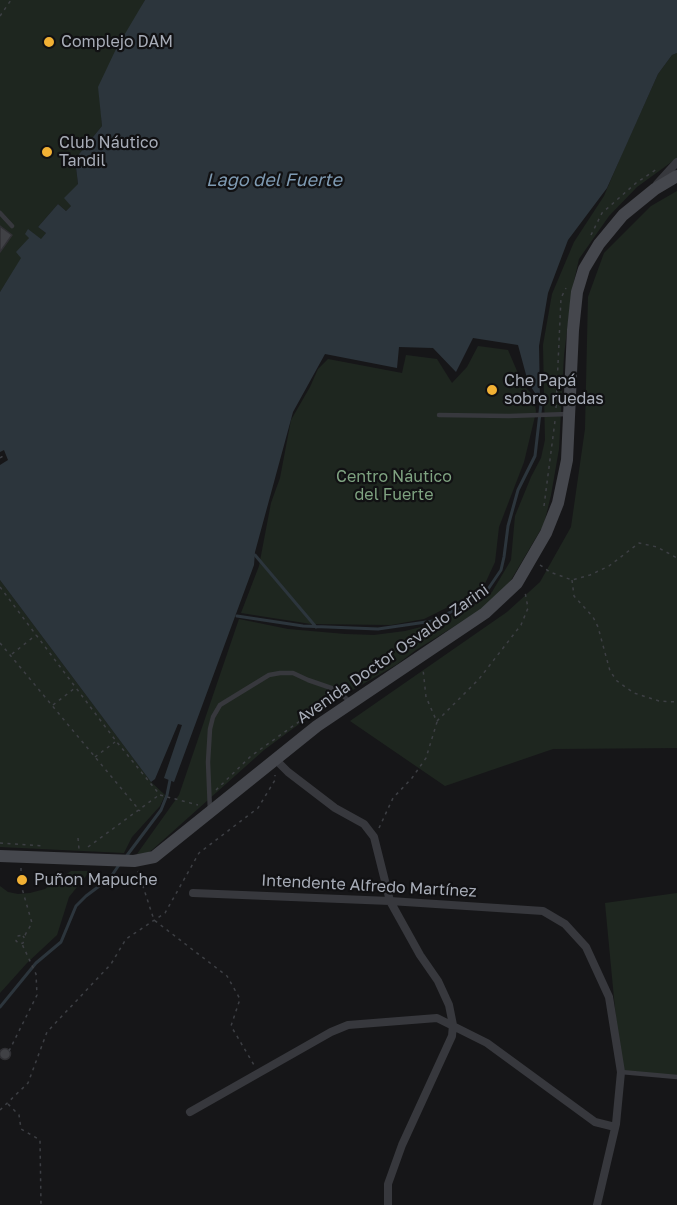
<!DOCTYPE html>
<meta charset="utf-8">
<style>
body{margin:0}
canvas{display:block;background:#161618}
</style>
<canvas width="677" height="1205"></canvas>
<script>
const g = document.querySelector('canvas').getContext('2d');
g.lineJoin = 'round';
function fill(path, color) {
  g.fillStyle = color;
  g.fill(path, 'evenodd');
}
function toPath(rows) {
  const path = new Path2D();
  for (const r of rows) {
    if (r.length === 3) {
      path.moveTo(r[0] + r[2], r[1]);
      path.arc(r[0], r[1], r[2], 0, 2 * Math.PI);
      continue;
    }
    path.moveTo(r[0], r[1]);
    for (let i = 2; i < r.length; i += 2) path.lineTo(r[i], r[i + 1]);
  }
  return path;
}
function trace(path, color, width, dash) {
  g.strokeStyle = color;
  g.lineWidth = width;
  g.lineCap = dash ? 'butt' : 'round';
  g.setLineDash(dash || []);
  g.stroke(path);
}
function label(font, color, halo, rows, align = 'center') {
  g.font = font + ' "Golos Text",sans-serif';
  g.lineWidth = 4.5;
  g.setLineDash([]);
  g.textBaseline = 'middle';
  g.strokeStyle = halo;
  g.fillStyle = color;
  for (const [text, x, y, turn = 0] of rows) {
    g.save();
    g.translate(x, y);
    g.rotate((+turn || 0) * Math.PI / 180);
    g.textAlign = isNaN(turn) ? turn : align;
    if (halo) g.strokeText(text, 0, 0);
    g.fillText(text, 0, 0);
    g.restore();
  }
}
fill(toPath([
 [0,0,145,0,99,87,102,126,75,159,78,184,72,205,66,211,58,204,38,227,46,233,41,240,29,230,29,238,22,258,0,292],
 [677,53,677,158,637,187,609,216,579,259,572,290,564,355,559,449,551,495,544,524,511,580,487,606,416,650,396,665,318,710,264,750,152,850,147,853,137,854,179,795,239,619,288,629,345,634,374,635,405,631,433,624,470,607,486,598,492,592,511,560,515,516,531,477,541,458,545,440,543,345,552,294,574,242,604,196,624,149,658,74,672,55],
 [677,191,677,748,553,749,445,786,350,721,507,612,540,582,571,527,585,429,588,297,604,253,651,206],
 [478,346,508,350,523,385,534,396,536,412,524,462,499,527,495,562,482,590,424,619,391,625,311,624,241,613,259,566,271,503,280,478,291,420,310,387,318,369,328,359,402,373,406,355,437,359,452,383,467,367],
 [0,580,151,782,165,795,160,806,132,837,124,853,0,847],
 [71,871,90,871,69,897,57,935,27,963,0,993,0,886,8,892,18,894,30,893,45,889],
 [677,893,677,1077,621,1072,605,903]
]), '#1e261f');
fill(toPath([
 [145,0,677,0,677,53,672,55,658,74,607,188,568,240,548,293,539,346,540,401,528,382,518,345,473,338,456,372,433,348,399,347,397,368,325,354,293,412,255,552,254,565,174,782,164,778,182,725,178,724,155,779,151,782,0,580,0,465,8,460,4,450,0,452,0,292,21,258,16,252,29,238,25,234,28,229,41,239,46,233,38,227,58,204,66,211,71,206,64,198,78,184,75,159,102,126,98,87,116,49]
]), '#2c353c');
trace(toPath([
 [255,555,316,627],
 [237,616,303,626,378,629,433,621,484,595,501,570,504,557,508,526,518,490,535,456,541,404,540,401],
 [125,858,161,810,167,795,170,780],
 [0,1007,36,963,61,942,76,906,86,896,110,878,119,865]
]), '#2c353c', 3);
const building = toPath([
 [0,226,12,235,0,252,0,226],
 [5,1054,5.5]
]);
fill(building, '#404145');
trace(building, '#303034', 1.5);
trace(toPath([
 [0,16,11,0],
 [591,235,602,213,636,183,657,169],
 [556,408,561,298,566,288],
 [0,458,3,456],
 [544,506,555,421],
 [540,565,550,572,572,580,590,575,609,566,639,543,657,547,677,558],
 [572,580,574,596,593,617,598,627,610,671,617,681,634,693,659,701,677,702],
 [0,587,116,741,160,795,198,805],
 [0,643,140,811],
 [12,654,36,635],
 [53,705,75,688],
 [437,721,479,679,521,625,528,608,525,592],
 [95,757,115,742],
 [216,790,251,756,314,711,336,698],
 [379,828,393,798,412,778,426,758,437,722,426,697,423,669],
 [78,838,79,849],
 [0,843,43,846],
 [88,847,159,795],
 [21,868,21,885,32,923,25,935,17,936,16,941,20,944,23,943,25,939,23,936],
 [138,871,154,920,227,976,240,999,231,1026,254,1065],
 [9,1051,37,995,36,974,22,944],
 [8,1104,19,1115,21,1129,40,1140,41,1205],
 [0,1110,28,1083,47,1032,111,964,126,939,165,913,199,853,258,808,275,780,275,775]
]), '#3d3f44', 1.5, [3, 4.5]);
trace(toPath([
 [0,213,12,226],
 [439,415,509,416,568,414],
 [210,811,208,762,210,729,213,717,220,705,269,675,280,673,293,673,308,680,337,690,350,702],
 [621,1072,677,1077]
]), '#37383d', 4.5);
trace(toPath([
 [657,184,677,162],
 [276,760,288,772,335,808,364,824,374,837,390,901,420,955,438,981,449,1005,453,1025,452,1036,402,1145,388,1184,388,1205],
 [193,893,390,901,543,911,565,924,586,947,609,997,621,1072,616,1124,597,1205],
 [190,1112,331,1032,348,1025,437,1018,487,1043,595,1122,615,1127]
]), '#37383d', 8);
trace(toPath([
 [0,856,134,861,154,857,317,726,485,613,517,583,546,533,558,503,567,460,573,330,577,292,584,269,599,244,623,215,655,189,677,176]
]), '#45474d', 12);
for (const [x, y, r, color] of [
 [49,42,6,"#f2b134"],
 [47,152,6,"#f2b134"],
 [492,390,6,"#f2b134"],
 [22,880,6,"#f2b134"]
]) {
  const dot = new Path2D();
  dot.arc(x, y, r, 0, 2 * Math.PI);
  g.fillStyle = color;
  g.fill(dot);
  trace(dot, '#111113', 2);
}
label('16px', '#a8adb8', '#111113', [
 ["Complejo DAM",61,42],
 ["Club Náutico",59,143],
 ["Tandil",59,161],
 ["Che Papá",504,381],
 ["sobre ruedas",504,399],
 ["Puñon Mapuche",34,880]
], 'left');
label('16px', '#7fa381', '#111113', [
 ["Centro Náutico",394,477],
 ["del Fuerte",394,495]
]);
label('16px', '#a8adb8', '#111113', [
 ["Avenida Doctor Osvaldo Zarini",393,654,-35],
 ["Intendente Alfredo Martínez",369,886,3]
]);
label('italic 18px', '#7f9bb3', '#111113', [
 ["Lago del Fuerte",274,180]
]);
</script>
